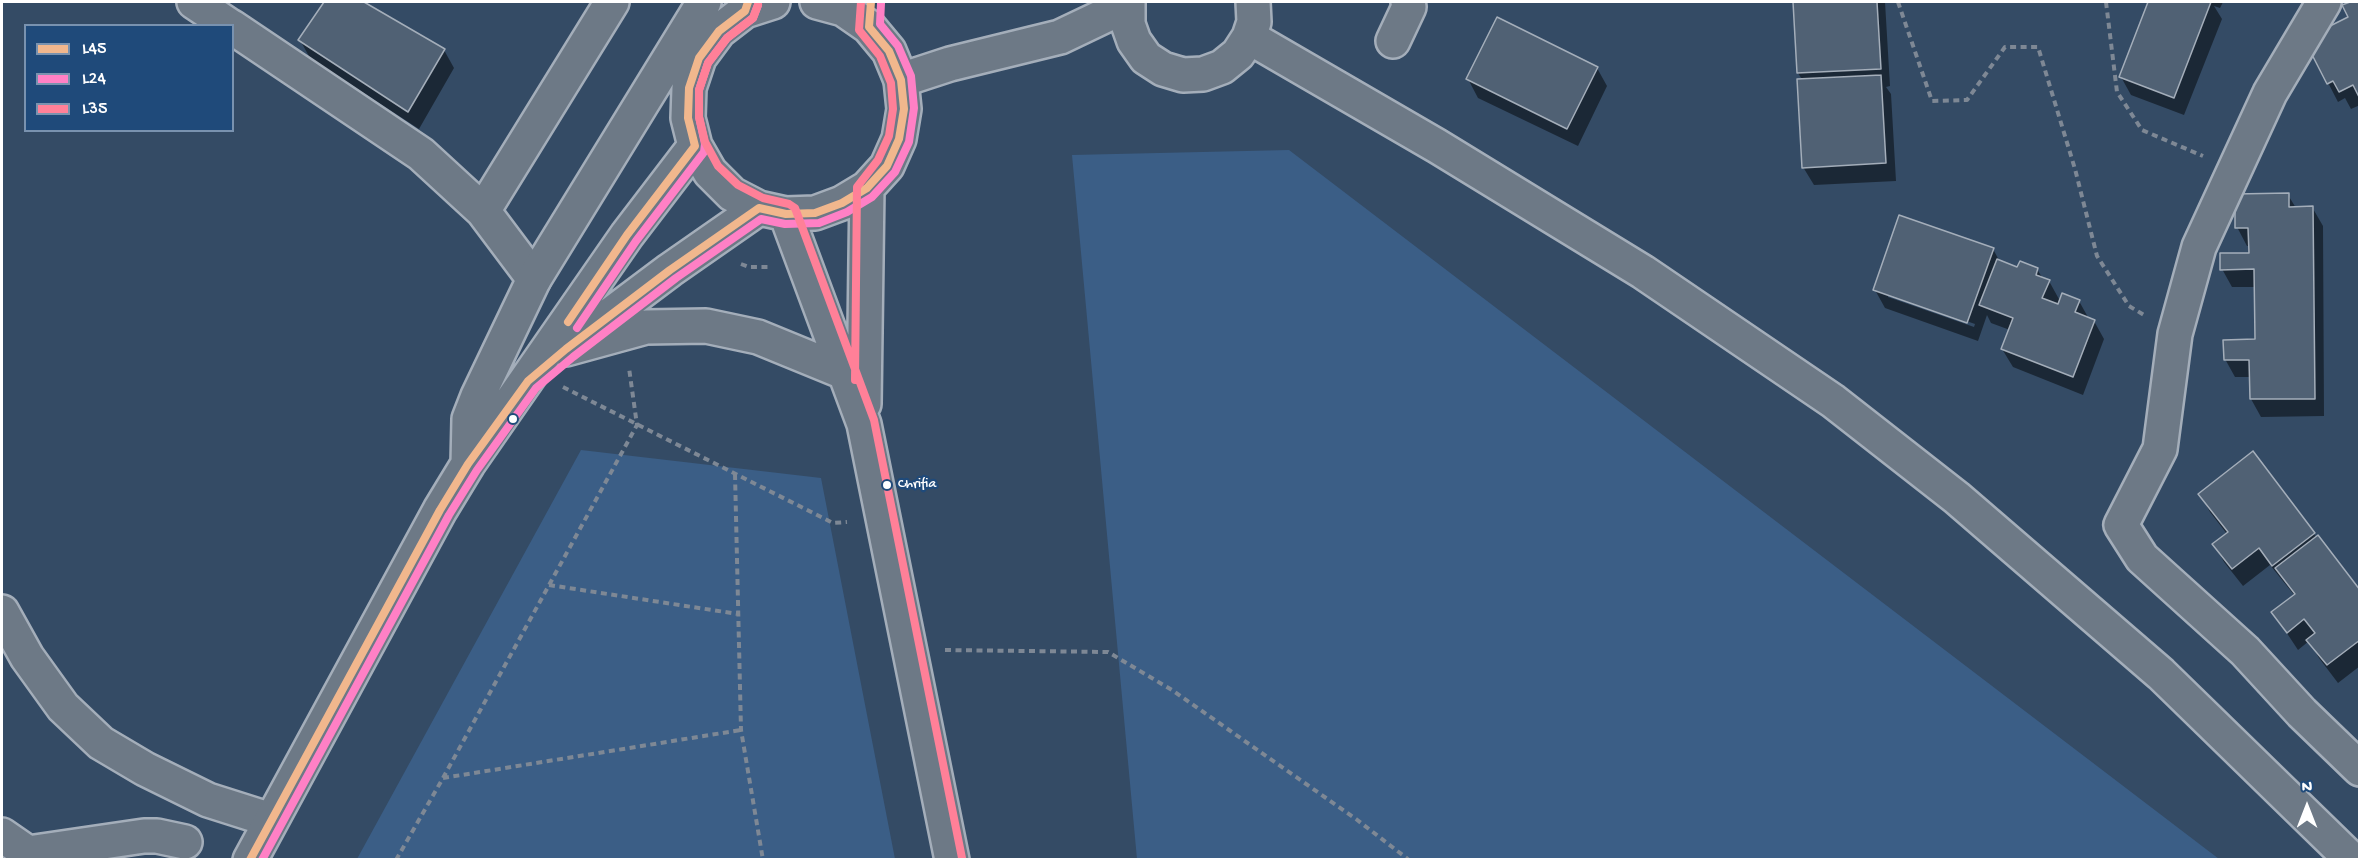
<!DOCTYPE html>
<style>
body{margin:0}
#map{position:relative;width:2361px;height:861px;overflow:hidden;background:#344b65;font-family:"Gochi Hand",sans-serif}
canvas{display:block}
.frame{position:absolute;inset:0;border:3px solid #fff;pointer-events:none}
.legend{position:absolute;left:24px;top:24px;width:210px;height:108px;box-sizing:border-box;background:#1f4a7a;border:2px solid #7992af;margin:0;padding:8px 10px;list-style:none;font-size:18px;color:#fff}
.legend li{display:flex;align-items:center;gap:12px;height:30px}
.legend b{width:30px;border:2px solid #7992af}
.north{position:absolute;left:2277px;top:777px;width:60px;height:60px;-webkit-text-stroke:4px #1f4a7a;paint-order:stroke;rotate:0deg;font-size:16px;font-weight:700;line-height:24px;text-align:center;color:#fff}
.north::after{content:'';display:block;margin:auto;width:21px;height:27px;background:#fff;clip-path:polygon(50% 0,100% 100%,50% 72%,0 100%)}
</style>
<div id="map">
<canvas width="2361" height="861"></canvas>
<div class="frame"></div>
<ul class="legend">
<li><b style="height:8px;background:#f1b78d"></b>L45</li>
<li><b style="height:8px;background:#ff80c5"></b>L24</li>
<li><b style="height:8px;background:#ff8098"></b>L35</li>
</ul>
<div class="north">N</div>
</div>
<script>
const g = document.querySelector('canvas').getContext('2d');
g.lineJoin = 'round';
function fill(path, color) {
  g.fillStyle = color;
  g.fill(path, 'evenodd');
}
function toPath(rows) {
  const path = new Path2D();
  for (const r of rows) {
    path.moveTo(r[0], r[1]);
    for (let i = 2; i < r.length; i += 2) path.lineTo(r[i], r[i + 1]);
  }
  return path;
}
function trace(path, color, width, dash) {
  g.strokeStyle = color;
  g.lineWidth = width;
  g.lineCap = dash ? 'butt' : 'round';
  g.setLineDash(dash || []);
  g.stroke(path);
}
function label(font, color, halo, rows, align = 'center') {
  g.font = font + ' "Gochi Hand",sans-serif';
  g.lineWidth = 4.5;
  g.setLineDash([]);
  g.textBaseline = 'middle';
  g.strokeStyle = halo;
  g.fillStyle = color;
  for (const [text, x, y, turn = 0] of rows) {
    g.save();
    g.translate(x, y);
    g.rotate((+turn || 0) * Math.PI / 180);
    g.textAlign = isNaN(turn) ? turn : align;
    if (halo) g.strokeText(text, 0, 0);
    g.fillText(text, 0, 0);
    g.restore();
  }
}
fill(toPath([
 [1289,150,2219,859,1137,859,1072,155],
 [581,450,821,478,895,859,357,859]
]), '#3b5e86');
fill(toPath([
 [325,2,362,2,444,50,454,68,419,129,310,58,300,40],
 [1794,2,1885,2,1890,86,1886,87,1891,94,1896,181,1814,185,1803,167,1803,81,1798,73],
 [2150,2,2223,2,2220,8,2214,6,2222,19,2184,115,2131,95,2121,77],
 [2353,2,2360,2,2360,105,2351,109,2345,98,2338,102,2306,40,2350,18,2344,6],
 [1597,68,1607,86,1578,146,1478,98,1468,79],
 [2288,195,2296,208,2312,207,2323,226,2324,416,2261,417,2251,399,2251,377,2235,377,2225,359,2256,340,2256,287,2232,287,2222,269,2251,255,2250,246,2247,246,2237,227],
 [1993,249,2000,262,2018,269,2037,269,2043,279,2049,281,2060,301,2079,301,2089,319,2094,321,2104,339,2083,395,2013,367,2002,349,2010,330,1991,323,1987,315,1978,341,1885,308,1875,290],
 [1888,294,1975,324,1974,327,1888,297],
 [2200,494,2314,534,2360,592,2360,666,2338,683,2319,658,2309,641,2298,650,2273,612,2295,596,2270,565,2243,586,2224,562,2214,544,2227,534,2210,512]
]), '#0007');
const building = toPath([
 [324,2,364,2,445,49,408,112,298,40,324,2],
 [1793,2,1877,2,1881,69,1797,73,1793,2],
 [2148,2,2211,2,2174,98,2119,77,2148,2],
 [2350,2,2360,2,2360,99,2353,85,2339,92,2333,81,2327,84,2304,39,2348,17,2342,5,2350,2],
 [1497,17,1598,67,1567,129,1466,79,1497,17],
 [1881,75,1886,163,1802,168,1797,79,1881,75],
 [2289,193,2289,207,2313,206,2315,399,2250,399,2249,360,2224,360,2223,340,2255,339,2254,269,2220,270,2220,253,2249,253,2248,228,2235,228,2235,194,2289,193],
 [1899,215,1994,248,1967,323,1873,290,1899,215],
 [1997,259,2017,267,2020,261,2038,268,2036,275,2050,280,2042,298,2058,304,2062,293,2080,300,2075,312,2095,320,2073,377,2001,349,2013,318,1979,305,1997,259],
 [2253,451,2315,533,2272,566,2259,548,2232,569,2212,544,2228,532,2198,494,2253,451],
 [2318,535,2360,590,2360,640,2327,665,2306,640,2315,633,2304,619,2287,633,2271,612,2295,594,2275,568,2318,535]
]);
fill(building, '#506174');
trace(building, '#a4aeba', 1.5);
const minor = toPath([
 [194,2,230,26],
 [1128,2,1128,24,1134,41,1146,58,1163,69,1183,75,1203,74,1222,67,1238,54,1249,37,1254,22,1253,2],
 [2324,2,2270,93,2199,247,2175,334,2160,449,2121,525,2142,558,2245,651,2302,713,2360,769],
 [232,27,421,154,483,211,534,279],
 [1249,37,1437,146,1643,272,1833,401,1957,498,2161,674,2352,860],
 [1393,41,1409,7,1408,2],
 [901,80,950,64,1060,37,1127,5],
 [483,211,612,2],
 [2,612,27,657,63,707,101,743,145,769,208,800,271,820],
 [2,835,28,853,31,860],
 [28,853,144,836,157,836,185,842]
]);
const major = toPath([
 [773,2,745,11,719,31,699,58,689,88,688,118,695,146,710,172,732,194,759,208,786,214,815,213,842,203,867,188,887,166,899,139,904,109,901,80,889,51,869,27,843,9,817,2],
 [786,214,864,424,952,860],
 [582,336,670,270,759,208],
 [566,349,646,327,706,326,758,337,846,373],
 [864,404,867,188],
 [468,464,469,419,478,396,534,279,704,2],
 [250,860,440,510,468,464,627,235,695,146]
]);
trace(minor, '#a4aeba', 38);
trace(major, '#a4aeba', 38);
trace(toPath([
 [1898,2,1932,101,1967,100,2005,47,2038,47,2075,169,2097,256,2129,306,2144,315],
 [2106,2,2117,92,2142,130,2203,156],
 [741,264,749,267,769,267],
 [563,387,833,523,847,522],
 [735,474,741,730,763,860],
 [549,585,738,614],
 [945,650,1108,652,1172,690,1356,819,1409,860],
 [443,778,741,730],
 [396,860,443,778,637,425,629,368]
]), '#7e8895', 4, [6, 4.5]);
trace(minor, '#6d7986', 33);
trace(major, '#6d7986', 33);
trace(toPath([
 [568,322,627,235,695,146,688,118,689,88,699,58,719,31,745,11,748,2],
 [250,860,440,510,468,464,528,381,566,349,670,270,759,208,786,214,815,213,842,203,867,188,887,166,899,139,904,109,901,80,889,51,869,27,871,2]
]), '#f1b78d', 8);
trace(toPath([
 [577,328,636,241,704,152,705,144,699,117,699,90,708,63,727,38,753,18,758,5],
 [262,860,449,515,477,470,536,388,573,357,676,278,761,219,785,224,819,223,847,212,872,197,895,172,909,142,914,108,911,76,898,46,880,24,881,3]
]), '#ff80c5', 8);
trace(toPath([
 [758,5,753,18,727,38,708,63,699,90,699,117,705,142,718,166,738,185,763,198,789,204,795,208,874,420,962,858],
 [855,380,857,187,878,160,889,136,893,109,891,83,880,56,859,30,861,2]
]), '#ff8098', 8);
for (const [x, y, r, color] of [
 [513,419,5,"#fff"],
 [887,485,5,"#fff"]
]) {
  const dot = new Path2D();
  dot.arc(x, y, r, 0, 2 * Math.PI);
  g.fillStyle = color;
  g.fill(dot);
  trace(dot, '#1f4a7a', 2);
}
label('14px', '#fff', '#1f4a7a', [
 ["Chrifia",898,485]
], 'left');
</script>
